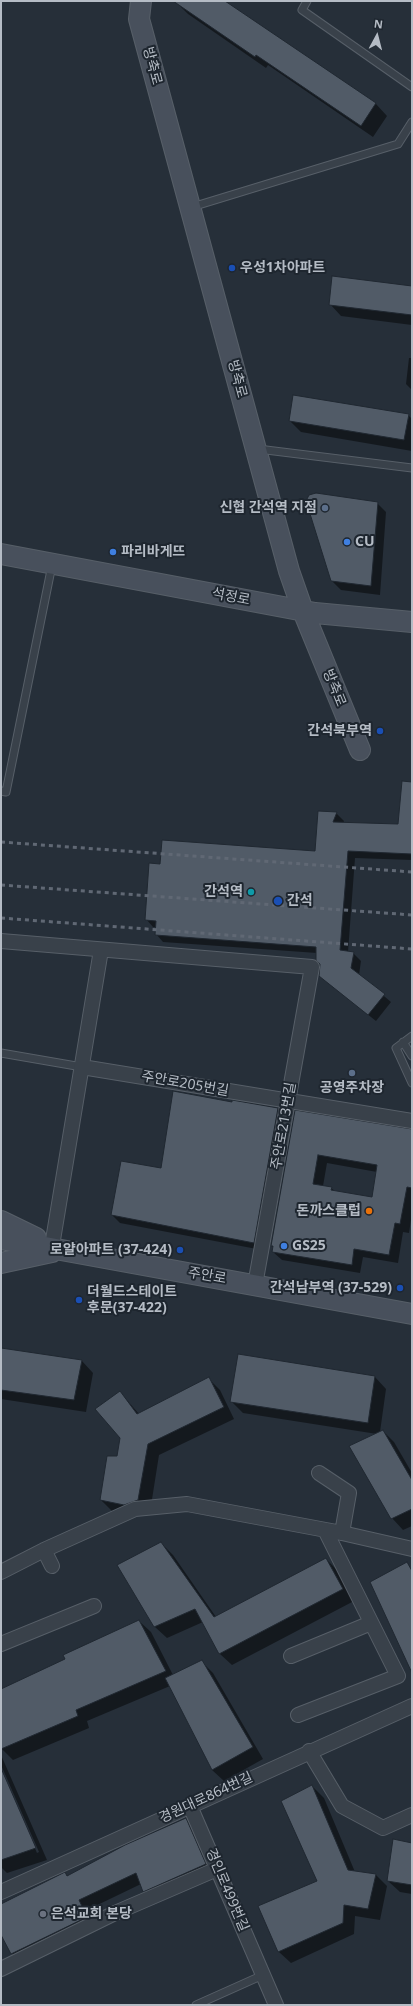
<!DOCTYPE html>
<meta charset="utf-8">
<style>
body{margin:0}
#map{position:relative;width:413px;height:2006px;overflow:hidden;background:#262f39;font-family:"Noto Sans",sans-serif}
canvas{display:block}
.frame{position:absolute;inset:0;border:2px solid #b5bcc5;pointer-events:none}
.north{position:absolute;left:357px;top:16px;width:40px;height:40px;-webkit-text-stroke:3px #1e262f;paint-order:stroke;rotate:7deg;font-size:11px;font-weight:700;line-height:16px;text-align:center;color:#b5bcc5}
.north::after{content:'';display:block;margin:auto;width:14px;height:18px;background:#b5bcc5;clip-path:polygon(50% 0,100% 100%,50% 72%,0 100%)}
</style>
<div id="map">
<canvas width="413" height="2006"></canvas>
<div class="frame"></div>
<div class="north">N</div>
</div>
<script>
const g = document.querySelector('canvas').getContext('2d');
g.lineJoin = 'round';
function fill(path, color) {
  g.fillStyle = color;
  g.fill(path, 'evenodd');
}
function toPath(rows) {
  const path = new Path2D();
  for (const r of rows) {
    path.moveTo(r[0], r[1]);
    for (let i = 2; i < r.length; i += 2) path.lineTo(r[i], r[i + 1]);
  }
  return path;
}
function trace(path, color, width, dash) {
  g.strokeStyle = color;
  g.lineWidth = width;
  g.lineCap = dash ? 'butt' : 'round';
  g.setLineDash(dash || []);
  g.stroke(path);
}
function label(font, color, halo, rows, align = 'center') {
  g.font = font + ' "Noto Sans","Noto Sans KR",sans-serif';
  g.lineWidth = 4;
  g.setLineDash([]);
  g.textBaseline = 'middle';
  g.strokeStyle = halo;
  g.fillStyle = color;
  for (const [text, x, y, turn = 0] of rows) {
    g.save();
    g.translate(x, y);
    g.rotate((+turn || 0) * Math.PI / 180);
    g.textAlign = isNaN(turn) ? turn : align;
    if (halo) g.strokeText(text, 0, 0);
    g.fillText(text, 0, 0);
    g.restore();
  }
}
fill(toPath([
 [178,1,222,1,376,104,387,116,373,137,268,65,266,68,188,14,177,3],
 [412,287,412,325,341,316,330,304],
 [409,358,412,358,412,390,406,384],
 [408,415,412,419,412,451,301,432,290,421],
 [377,503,386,512,380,595,341,590,332,581],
 [412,807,412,860,355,858,348,952,353,953,361,961,359,975,391,1002,376,1021,328,983,317,953,163,942,156,934,156,927,153,927,146,919,161,865,316,852,336,813,344,821,343,824,398,825],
 [232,1103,278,1109,286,1117,262,1250,120,1223,112,1215],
 [296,1112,412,1130,412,1213,409,1233,403,1232,398,1263,363,1257,360,1273,282,1260,273,1252,274,1248,272,1246],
 [327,1163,377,1172,373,1198,336,1192,331,1188,323,1186],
 [1,1349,82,1361,93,1373,86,1412,1,1399],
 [375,1377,386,1389,380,1432,383,1431,394,1442,412,1473,412,1526,403,1530,392,1518,377,1434,243,1413,231,1401],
 [208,1378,220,1390,234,1419,159,1455,150,1512,136,1516,112,1511,101,1500,118,1457,121,1437,120,1392,139,1414],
 [161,1543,173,1555,216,1617,326,1559,338,1571,354,1601,232,1665,220,1654,203,1622,167,1638,155,1627,119,1565],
 [139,1621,151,1632,173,1675,201,1661,213,1673,263,1759,224,1781,212,1770,170,1686,87,1721,89,1728,13,1760,1,1748,1,1690,66,1659],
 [1,1755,47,1860,7,1873,1,1867,1,1770,37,1853,39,1852,1,1765],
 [312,1786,324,1798,355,1872,376,1875,387,1886,380,1920,355,1916,354,1934,291,1963,279,1952,259,1907,318,1881],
 [186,1819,195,1828,214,1874,153,1900,144,1891,141,1884,87,1910,96,1926,21,1963,12,1954,1,1933,1,1905,65,1874,68,1876],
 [412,1844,412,1894,400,1892,388,1881]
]), '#0007');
const building = toPath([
 [173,1,225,1,376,103,361,126,256,55,255,57,173,1],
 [332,276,412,286,412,315,329,305,332,276],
 [293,395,409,414,404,440,289,421,293,395],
 [316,493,378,502,371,586,331,581,306,501,309,495,316,493],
 [402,781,412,782,412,854,348,851,340,950,354,952,351,968,385,994,368,1015,319,976,320,964,316,960,316,947,155,935,156,921,145,920,149,863,160,864,162,840,315,851,318,811,337,812,333,822,398,824,402,781],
 [173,1091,232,1102,232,1100,278,1108,254,1243,111,1215,121,1161,161,1168,173,1091],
 [295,1110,412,1129,412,1188,407,1187,400,1224,395,1223,389,1255,354,1249,352,1265,272,1252,273,1246,271,1246,295,1110],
 [318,1155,377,1165,372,1197,331,1190,332,1187,313,1184,318,1155],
 [1,1348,82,1360,74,1400,1,1390,1,1348],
 [238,1354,375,1376,368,1423,230,1402,238,1354],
 [209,1377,224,1407,148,1444,138,1500,124,1505,100,1500,107,1456,117,1456,120,1438,95,1409,120,1391,137,1414,209,1377],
 [383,1430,412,1480,412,1509,391,1519,349,1446,383,1430],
 [161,1542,214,1617,326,1558,343,1589,219,1654,195,1609,154,1627,117,1565,161,1542],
 [407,1562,412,1571,412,1673,370,1582,407,1562],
 [139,1620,166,1671,76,1710,78,1716,1,1749,1,1689,65,1659,63,1655,139,1620],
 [202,1660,253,1747,212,1770,165,1678,202,1660],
 [1,1768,36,1848,1,1860,1,1768],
 [312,1785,348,1870,376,1874,368,1909,344,1905,343,1923,278,1952,258,1906,317,1881,281,1801,312,1785],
 [186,1818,206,1864,143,1892,136,1873,79,1900,87,1917,11,1954,1,1935,1,1904,65,1872,67,1876,125,1845,186,1818],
 [393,1839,412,1843,412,1885,387,1881,393,1839]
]);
fill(building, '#515b67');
trace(building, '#202831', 1);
const service = toPath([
 [307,1,302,10,412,87],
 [192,207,398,144,412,122],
 [258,449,412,468],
 [1,791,6,792,52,565],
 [412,1036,396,1048,412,1083],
 [403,1042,412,1056],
 [1,1053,82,1067],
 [196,2005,263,1975]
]);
const minor = toPath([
 [1,941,312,967,255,1285],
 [82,1067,412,1121],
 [52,1246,101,950],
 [319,1473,349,1493,342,1533],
 [44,1550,52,1566],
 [1,1572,44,1550,135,1509,187,1504,342,1533,412,1549],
 [1,1644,94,1606],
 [291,1656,371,1623],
 [298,1715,398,1676,325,1530],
 [309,1751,342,1806,383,1828,412,1815],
 [190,1806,276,2005],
 [1,1892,412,1706],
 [1,1969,115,1913,217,1869]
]);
const secondary = toPath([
 [141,1,139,19,289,571,303,611,360,750],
 [1,554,315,613,412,622],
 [1,1221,36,1238],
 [1,1239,412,1314],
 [1,1263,52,1252]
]);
trace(service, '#575f68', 9);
trace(minor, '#575f68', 16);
trace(secondary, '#575f68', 22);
trace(service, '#39414a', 7);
trace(minor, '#39414a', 14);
trace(secondary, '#48505c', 20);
trace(toPath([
 [1,842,412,872],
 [1,885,412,915],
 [1,918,412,949]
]), '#606874', 3, [4, 4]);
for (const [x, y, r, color] of [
 [232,268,4,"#1a4fb4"],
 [325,508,4,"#5c6f8a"],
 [347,542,4,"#3f7fe0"],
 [113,552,4,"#3f7fe0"],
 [380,731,4,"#1a4fb4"],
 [251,892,4,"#0f9aa8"],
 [278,901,5,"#1a4fb4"],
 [352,1073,4,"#5c6f8a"],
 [369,1211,4,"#e8710a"],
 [284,1246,4,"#3f7fe0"],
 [180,1250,4,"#1a4fb4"],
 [400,1288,4,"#1a4fb4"],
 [79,1300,4,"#1a4fb4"],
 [43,1914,4,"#6b7280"]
]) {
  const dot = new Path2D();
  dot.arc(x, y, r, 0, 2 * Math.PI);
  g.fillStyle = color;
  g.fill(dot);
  trace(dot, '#1e262f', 1.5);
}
label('14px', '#b5bcc5', '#1e262f', [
 ["방축로",152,66,75],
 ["방축로",237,379,75],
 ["석정로",231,597,11],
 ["방축로",334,688,68],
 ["주안로205번길",185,1084,10],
 ["주안로213번길",284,1126,-80],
 ["주안로",207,1276,10],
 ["경원대로864번길",206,1798,-25],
 ["경인로499번길",227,1890,67]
]);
label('bold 14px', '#b5bcc5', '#1e262f', [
 ["우성1차아파트",240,268],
 ["신협 간석역 지점",317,508,"right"],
 ["CU",355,542],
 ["파리바게뜨",121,552],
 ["간석북부역",372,731,"right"],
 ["간석역",243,892,"right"],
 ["간석",287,901],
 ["공영주차장",352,1088,"center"],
 ["돈까스클럽",361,1211,"right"],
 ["GS25",292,1246],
 ["로얄아파트 (37-424)",172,1250,"right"],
 ["간석남부역 (37-529)",392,1288,"right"],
 ["더월드스테이트",87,1292],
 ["후문(37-422)",87,1308],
 ["은석교회 본당",51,1914]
], 'left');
</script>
